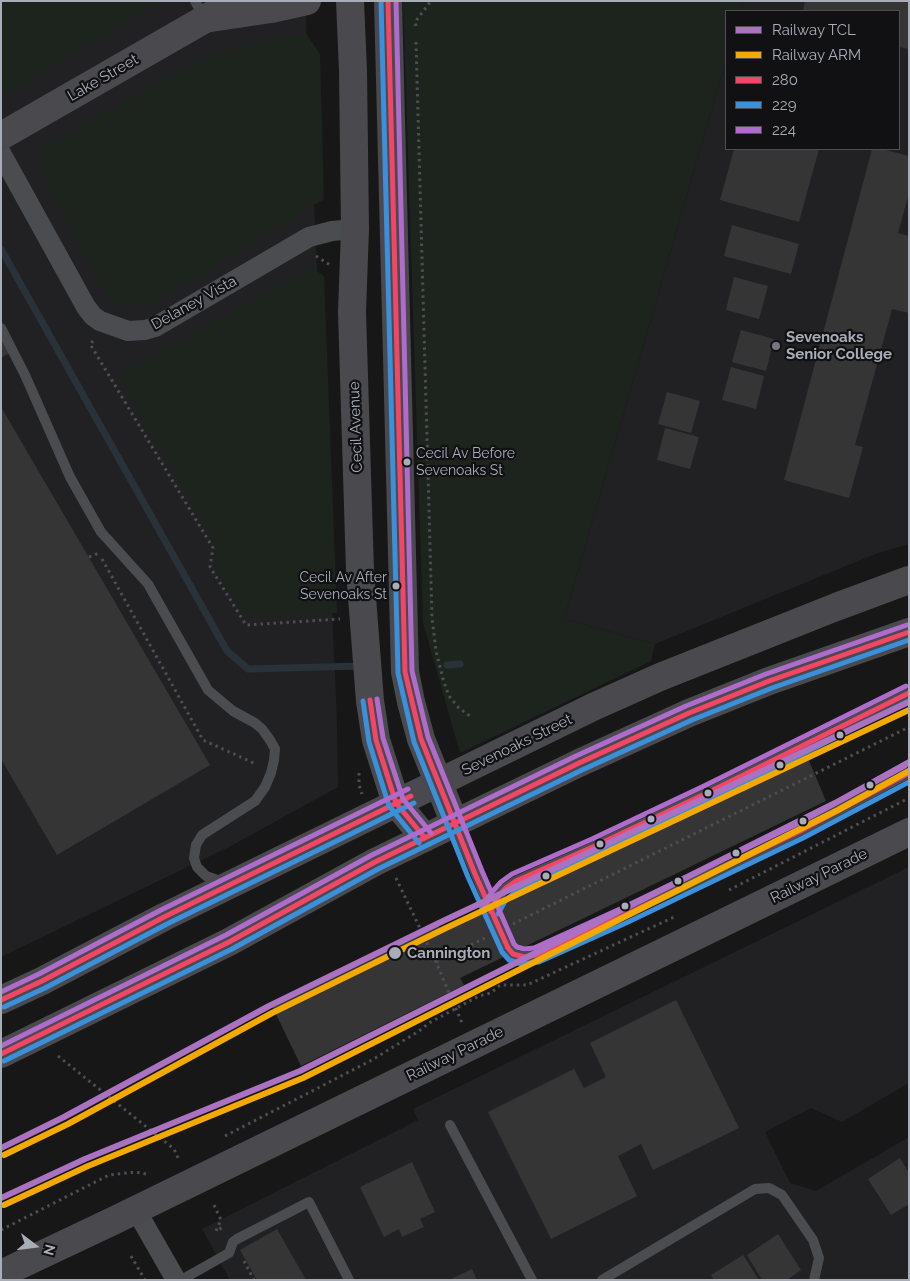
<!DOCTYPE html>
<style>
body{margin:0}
#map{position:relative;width:910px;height:1281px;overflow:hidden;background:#171717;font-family:Raleway,sans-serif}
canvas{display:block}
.frame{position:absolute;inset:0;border:2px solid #a8adb8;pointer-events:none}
.legend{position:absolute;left:725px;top:10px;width:175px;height:140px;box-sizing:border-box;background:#111113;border:1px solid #4d4f55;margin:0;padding:6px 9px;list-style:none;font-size:15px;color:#a8adb8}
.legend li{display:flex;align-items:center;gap:10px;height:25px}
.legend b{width:25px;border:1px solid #4d4f55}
.north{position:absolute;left:10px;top:1221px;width:50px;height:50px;-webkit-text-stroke:4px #111113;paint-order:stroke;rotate:105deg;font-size:14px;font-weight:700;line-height:20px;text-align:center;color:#a8adb8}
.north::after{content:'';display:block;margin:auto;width:18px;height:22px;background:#a8adb8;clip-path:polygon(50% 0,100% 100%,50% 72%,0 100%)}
</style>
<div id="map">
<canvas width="910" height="1281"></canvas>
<div class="frame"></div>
<ul class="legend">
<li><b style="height:6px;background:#ab72c2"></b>Railway TCL</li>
<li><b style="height:6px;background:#f2a900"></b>Railway ARM</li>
<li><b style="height:6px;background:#f34667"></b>280</li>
<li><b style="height:6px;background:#3a90db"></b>229</li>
<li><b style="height:6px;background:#b06ccc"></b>224</li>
</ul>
<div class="north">N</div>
</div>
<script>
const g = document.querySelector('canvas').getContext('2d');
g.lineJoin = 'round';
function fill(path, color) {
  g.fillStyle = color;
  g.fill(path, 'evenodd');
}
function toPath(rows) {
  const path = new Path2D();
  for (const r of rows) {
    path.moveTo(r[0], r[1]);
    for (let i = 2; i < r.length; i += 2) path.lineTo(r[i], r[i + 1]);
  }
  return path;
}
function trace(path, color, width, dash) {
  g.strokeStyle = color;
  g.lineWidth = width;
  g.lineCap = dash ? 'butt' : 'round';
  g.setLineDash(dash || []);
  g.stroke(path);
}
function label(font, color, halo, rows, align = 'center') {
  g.font = font + ' Raleway,sans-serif';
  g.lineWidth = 4.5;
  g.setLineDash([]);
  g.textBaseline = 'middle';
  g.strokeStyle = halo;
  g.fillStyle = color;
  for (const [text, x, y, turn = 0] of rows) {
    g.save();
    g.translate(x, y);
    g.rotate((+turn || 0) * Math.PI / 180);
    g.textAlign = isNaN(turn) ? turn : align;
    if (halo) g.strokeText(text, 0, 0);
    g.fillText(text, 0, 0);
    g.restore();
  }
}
fill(toPath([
 [1,1,305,1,337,720,338,787,231,846,1,957],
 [743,1,909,1,909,544,878,553,655,644,564,619,726,60,726,149,899,149,899,11,740,11],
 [909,867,909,1083,842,1122,811,1108,765,1132,790,1183,816,1191,909,1137,909,1280,230,1280,202,1229,418,1120,413,1109]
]), '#212123');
fill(toPath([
 [1,1,162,1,1,97],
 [403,1,743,1,740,11,726,11,726,60,564,619,655,644,651,661,460,753,423,623],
 [282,34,307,35,320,54,324,199,153,303,127,307,107,295,40,174,45,148,190,64],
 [311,267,324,276,337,613,246,616,214,565,217,547,118,376]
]), '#1d241e');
trace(toPath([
 [1,249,227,651,248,669,360,666],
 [447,665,460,664]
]), '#2a3239', 7);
fill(toPath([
 [805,1,909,1,909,49,899,47,899,11,803,11],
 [734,149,819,149,799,222,720,200],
 [872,149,882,149,909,156,909,193,898,233,909,236,909,313,892,309,855,445,863,447,849,498,784,480],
 [732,225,799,244,791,274,724,256],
 [734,277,768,286,759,319,726,310],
 [741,330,774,339,766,371,732,362],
 [1,338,10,353,1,358],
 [731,367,764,376,756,409,722,400],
 [667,392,700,401,691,433,658,424],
 [1,407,210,765,57,855,1,759],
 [665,428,699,437,690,469,657,460],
 [807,756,826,801,460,978,464,985,301,1066,272,1006,439,926,442,933],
 [676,1000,739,1128,653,1170,641,1144,618,1156,637,1196,551,1239,488,1112,574,1069,584,1088,606,1077,590,1043],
 [900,1158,909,1173,909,1204,891,1215,868,1179],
 [412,1162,435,1212,420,1219,424,1227,402,1237,399,1229,384,1237,360,1187],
 [277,1229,306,1280,257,1280,240,1250],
 [778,1234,801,1270,787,1280,762,1280,747,1255],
 [743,1255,759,1280,714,1280,711,1275],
 [472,1269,477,1280,449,1280]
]), '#353536');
trace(toPath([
 [416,26,415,22,431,1],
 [416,42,432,618,436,651,443,679,449,696,459,708,470,716],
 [316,256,330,265],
 [93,341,90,344,213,548,210,567,246,625,340,619],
 [89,557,99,553],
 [102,559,203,740,256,764],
 [359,773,359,785,362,794],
 [396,878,436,962,462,1023],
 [729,890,909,798],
 [513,924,909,727],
 [436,962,485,938],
 [58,1056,174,1149,179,1160],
 [225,1136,372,1060,419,1031,429,1023,479,996,491,993,500,985,527,985,674,917],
 [214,1205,221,1220,216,1231,223,1227],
 [1,1230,109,1175,135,1172,146,1174,150,1173],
 [131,1256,145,1280],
 [244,1261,254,1280]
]), '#4d4e52', 3, [2.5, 4]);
trace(toPath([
 [195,1,204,18],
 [1,328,25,375,70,477,101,532,148,584,208,690,233,711,255,723,262,729,270,740,275,749,274,760,271,773,265,787,255,801,202,835,196,845,194,858,197,867,206,876,223,882],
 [455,825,504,941,513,954,524,957,536,955,737,862,800,831,909,773],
 [491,912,494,903,499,896,506,888,516,881,595,846,707,793,909,693],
 [450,1125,532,1280],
 [181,1280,229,1253,233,1242,237,1239,309,1202,349,1280],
 [602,1280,755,1189,769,1188,782,1195,813,1240,819,1258,814,1280]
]), '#4b4c50', 10);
trace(toPath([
 [1,153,86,307,93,316,100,321,128,331,145,330,155,327,309,237,332,231,355,229],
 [136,1210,176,1280]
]), '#4b4c50', 20);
trace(toPath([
 [350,1,353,71,355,229,352,312,360,571,370,701,376,740,396,803,425,838],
 [388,1,405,672,411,702,421,739,455,824],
 [211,18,271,9,307,1],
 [1,136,205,19,233,1],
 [1,1000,42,981,164,917,593,707,660,677,836,607,909,580],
 [1,1054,229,942,375,862,579,763,689,713,769,681,909,632],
 [1,1274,113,1221,909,832]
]), '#4a4a4e', 28);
trace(toPath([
 [388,1,405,672,421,739,475,874,508,948,513,954,524,957,536,955,623,916,800,831,909,773],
 [370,700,376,740,396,803,425,838],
 [491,912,494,903,499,896,506,888,516,881,595,846,707,793,909,693],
 [1,1000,42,981,164,917,411,796],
 [1,1054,229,942,375,862,579,763,689,713,769,681,909,632]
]), '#f34667', 5);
trace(toPath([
 [381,1,398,673,414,742,468,877,502,952,509,960,522,964,539,962,626,923,803,838,909,782],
 [363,701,369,742,389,806,419,843],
 [498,914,505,901,520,888,598,853,710,800,909,701],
 [4,1007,45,988,167,924,414,803],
 [4,1061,232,949,378,869,582,770,692,720,772,688,909,640]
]), '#3a90db', 5);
trace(toPath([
 [396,1,412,671,428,737,482,871,514,944,517,947,524,949,534,948,620,909,797,824,905,766],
 [377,699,383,738,403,799,431,833],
 [484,910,487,899,493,891,501,882,512,874,592,839,704,786,906,686],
 [1,992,39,974,161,910,408,789],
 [1,1046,226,935,372,855,576,756,686,706,766,674,907,625]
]), '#b06ccc', 5);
trace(toPath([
 [1,1148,64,1117,269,1006,443,921,909,702],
 [1,1198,85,1159,300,1071,835,803,909,762]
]), '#ab72c2', 6);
trace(toPath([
 [4,1155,68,1124,272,1013,446,928,909,710],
 [4,1205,88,1166,303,1078,838,810,909,771]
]), '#f2a900', 6);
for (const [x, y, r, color] of [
 [776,346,5,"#757880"],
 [407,462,4.5,"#a8adb8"],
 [396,586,4.5,"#a8adb8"],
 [840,735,4.5,"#a8adb8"],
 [780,765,4.5,"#a8adb8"],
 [870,785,4.5,"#a8adb8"],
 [708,793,4.5,"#a8adb8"],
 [651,819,4.5,"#a8adb8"],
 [803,821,4.5,"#a8adb8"],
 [600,844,4.5,"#a8adb8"],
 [736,853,4.5,"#a8adb8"],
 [546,876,4.5,"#a8adb8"],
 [678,881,4.5,"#a8adb8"],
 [625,906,4.5,"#a8adb8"],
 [395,953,7,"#a8adb8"]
]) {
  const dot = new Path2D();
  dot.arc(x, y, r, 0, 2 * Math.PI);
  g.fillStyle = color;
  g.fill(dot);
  trace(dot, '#111113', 2);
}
label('14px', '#a8adb8', '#111113', [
 ["Cecil Av Before",416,454],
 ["Sevenoaks St",416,471],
 ["Cecil Av After",387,578,"right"],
 ["Sevenoaks St",387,595,"right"]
], 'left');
label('15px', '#a8adb8', '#111113', [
 ["Lake Street",103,78,-30],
 ["Delaney Vista",194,303,-29],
 ["Cecil Avenue",356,427,-92],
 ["Sevenoaks Street",517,745,-26],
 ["Railway Parade",819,876,-26],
 ["Railway Parade",455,1054,-26]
]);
label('bold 15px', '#a8adb8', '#111113', [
 ["Sevenoaks",786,337],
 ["Senior College",786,354]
], 'left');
label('bold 15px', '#a8adb8', '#111113', [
 ["Cannington",407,953]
], 'left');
</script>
